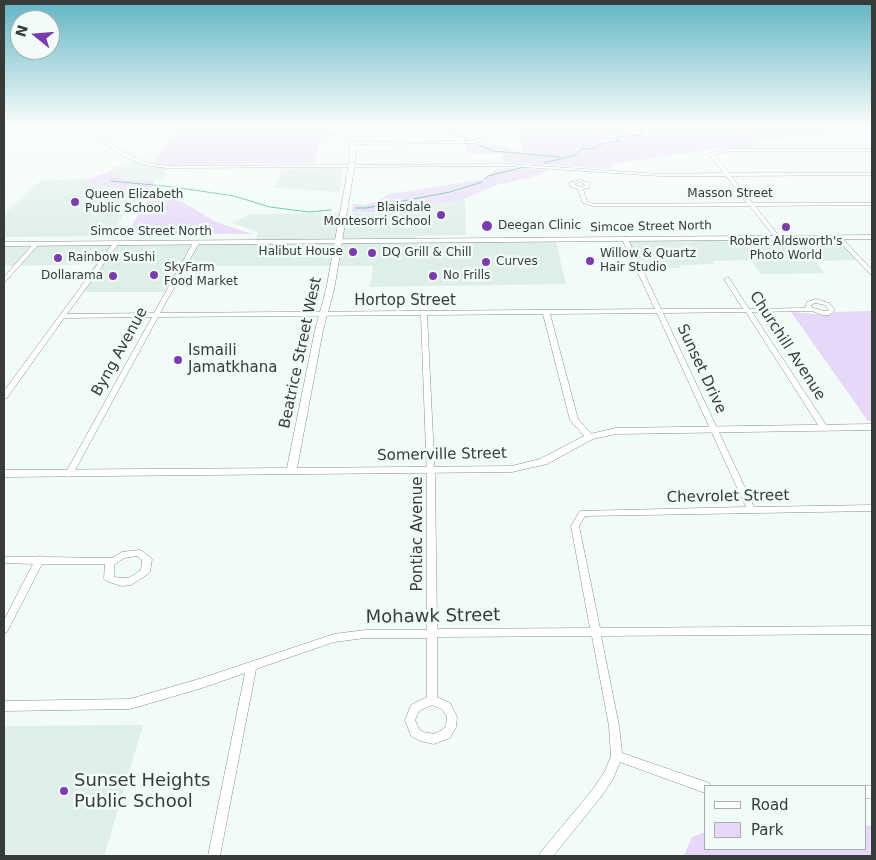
<!DOCTYPE html>
<style>
body{margin:0}
#map{position:relative;width:876px;height:860px;overflow:hidden;background:#f1fbf7;font-family:"DejaVu Sans",sans-serif}
canvas{display:block}
.frame{position:absolute;inset:0;border:5px solid #373b39;pointer-events:none}
.legend{position:absolute;left:704px;top:785px;width:162px;height:65px;box-sizing:border-box;background:#f1fbf7;border:1px solid #a7aeab;margin:0;padding:6px 9px;list-style:none;font-size:15px;color:#373b39}
.legend li{display:flex;align-items:center;gap:10px;height:25px}
.legend b{width:25px;border:1px solid #a7aeab}
.north{position:absolute;left:10px;top:10px;width:50px;height:50px;box-sizing:border-box;background:#f1fbf7;border:1px solid #a7aeab;border-radius:50%;rotate:287deg;font-size:14px;font-weight:700;line-height:20px;text-align:center;color:#373b39}
.north::after{content:'';display:block;margin:auto;width:18px;height:22px;background:#7c3bb0;clip-path:polygon(50% 0,100% 100%,50% 72%,0 100%)}
</style>
<div id="map">
<canvas width="876" height="860"></canvas>
<div class="frame"></div>
<ul class="legend">
<li><b style="height:6px;background:#fff"></b>Road</li>
<li><b style="height:14px;background:#e7d8f9"></b>Park</li>
</ul>
<div class="north">N</div>
</div>
<script>
const g = document.querySelector('canvas').getContext('2d');
g.lineJoin = 'round';
function fill(path, color) {
  g.fillStyle = color;
  g.fill(path, 'evenodd');
}
function toPath(rows) {
  const path = new Path2D();
  for (const r of rows) {
    path.moveTo(r[0], r[1]);
    for (let i = 2; i < r.length; i += 2) path.lineTo(r[i], r[i + 1]);
  }
  return path;
}
function trace(path, color, width, dash) {
  g.strokeStyle = color;
  g.lineWidth = width;
  g.lineCap = dash ? 'butt' : 'round';
  g.setLineDash(dash || []);
  g.stroke(path);
}
function label(font, color, halo, rows, align = 'center') {
  g.font = font + ' "DejaVu Sans",sans-serif';
  g.lineWidth = 5;
  g.setLineDash([]);
  g.textBaseline = 'middle';
  g.strokeStyle = halo;
  g.fillStyle = color;
  for (const [text, x, y, turn = 0] of rows) {
    g.save();
    g.translate(x, y);
    g.rotate((+turn || 0) * Math.PI / 180);
    g.textAlign = isNaN(turn) ? turn : align;
    if (halo) g.strokeText(text, 0, 0);
    g.fillText(text, 0, 0);
    g.restore();
  }
}
fill(toPath([
 [138,161,167,167,166,178,153,181,125,179,110,168],
 [344,168,339,192,274,188,282,169],
 [91,178,89,182,125,190,142,190,109,236,4,237,4,214,36,184,41,181],
 [465,199,466,235,416,236,416,241,555,239,566,284,370,287,373,266,184,266,165,292,77,292,95,264,4,266,4,244,255,242,258,232,232,223,250,214,417,212,418,201],
 [835,237,857,260,816,261,824,273,761,274,751,260,713,261,714,264,679,265,680,268,642,268,627,239],
 [143,725,104,856,4,856,4,726]
]), '#ddefe7');
fill(toPath([
 [179,126,328,126,340,137,322,138,314,163,165,165,153,163],
 [346,126,457,126,458,127,449,131,355,132],
 [518,126,528,129,588,129,616,126,872,126,872,128,858,128,749,143,754,149,714,149,611,164,612,169,504,162,502,153,468,153,466,145,484,142,523,150],
 [506,168,550,170,532,177,497,185,461,200,397,209,395,212,352,212,353,204,365,205,377,201,389,194,484,179,494,171],
 [113,170,125,179,153,181,154,184,151,188,142,190,125,190,89,183,91,178],
 [152,193,172,196,216,222,252,234,127,233],
 [872,311,872,421,868,421,791,312,827,315,835,312],
 [865,825,872,826,872,856,684,856,692,837,705,832,705,849,865,849]
]), '#e7d8f9');
trace(toPath([
 [393,126,403,126],
 [439,126,469,141],
 [474,143,493,151,560,157],
 [544,163,575,155,582,149,592,149,602,144,619,141,616,137,640,135,643,133,640,129,653,126],
 [485,179,488,176,524,167],
 [111,181,174,187,234,196,270,207,309,212,331,210],
 [356,208,366,208,450,192,482,182]
]), '#36b78d', 1);
const minor = toPath([
 [78,126,82,126,127,154,147,163,167,166,508,164,660,174,724,173,709,155,709,153,728,149,872,149,872,151,728,151,714,155,729,173,872,173,872,175,731,176,752,203,872,203,872,205,755,206,780,237,777,239,775,238,750,206,593,206,583,203,578,189,571,187,569,183,580,180,590,183,589,188,583,189,587,201,594,204,747,203,726,176,660,176,508,166,167,168,144,165,123,156,78,126],
 [580,182,585,185,585,186,580,187,574,184,580,182],
 [485,126,489,126,491,133,489,137,475,143,351,144,349,143,351,142,474,141,485,136,487,133,485,126],
 [836,236,840,236,872,270,872,275,870,274,836,238,836,236],
 [625,237,628,239,661,309,743,309,724,279,727,277,729,278,749,309,805,308,807,302,816,299,829,303,835,310,829,315,822,315,812,311,752,312,828,428,824,430,820,428,746,312,663,313,754,507,872,505,872,511,585,516,579,526,600,628,872,626,872,634,601,636,619,726,622,753,709,783,711,786,705,786,705,793,620,762,613,779,601,797,553,856,539,856,541,852,593,789,605,771,611,756,609,726,592,636,437,637,437,697,450,703,457,717,456,727,450,738,434,744,420,741,411,736,405,720,411,705,427,697,427,638,365,638,334,642,256,669,220,856,208,856,245,673,199,689,130,709,4,711,4,701,130,699,199,679,334,634,365,630,427,630,427,479,421,315,158,317,73,474,69,477,65,474,152,317,64,318,7,398,4,398,4,391,114,242,119,243,67,314,154,313,193,243,196,241,199,243,160,313,655,309,622,239,625,237],
 [816,303,825,305,829,310,827,311,823,311,811,307,812,304,816,303],
 [657,313,746,507,580,511,571,526,590,628,437,629,435,479,427,315,543,314,570,420,587,439,590,439,594,437,578,419,550,314,657,313],
 [432,705,442,709,447,717,446,726,442,730,434,734,423,732,419,729,415,720,419,711,432,705],
 [34,243,39,244,6,281,4,282,4,277,34,243],
 [139,550,142,551,152,559,150,572,148,574,131,585,122,586,106,581,104,579,105,564,42,564,7,632,4,633,4,620,33,564,4,563,4,557,37,557,40,556,43,557,112,558,122,552,139,550],
 [137,556,142,560,141,570,129,578,122,578,114,577,114,565,124,558,137,556],
 [865,786,872,786,872,798,865,798,865,786]
]);
const tertiary = toPath([
 [334,126,338,126,354,143,356,150,355,163,334,290,323,330,297,468,512,466,540,459,586,435,616,428,872,424,872,430,616,434,593,439,547,464,512,472,4,477,4,470,287,468,315,330,326,290,349,163,350,150,348,143,334,126]
]);
const secondary = toPath([
 [872,235,872,239,4,246,4,242,872,235]
]);
trace(minor, '#88918d', 1);
trace(tertiary, '#88918d', 1);
trace(secondary, '#88918d', 1);
fill(minor, '#fff');
fill(tertiary, '#fff');
fill(secondary, '#fff');
const sky = g.createLinearGradient(0, 0, 0, 246);
sky.addColorStop(0, '#61b5c4');
sky.addColorStop(0.51, '#f9fdfb');
sky.addColorStop(1, '#f9fdfb00');
g.fillStyle = sky;
g.fillRect(0, 0, 876, 246);
for (const [x, y, r, color] of [
 [75,202,5,"#7c3bb0"],
 [441,215,5,"#7c3bb0"],
 [487,226,6,"#7c3bb0"],
 [786,227,5,"#7c3bb0"],
 [353,252,5,"#7c3bb0"],
 [372,253,5,"#7c3bb0"],
 [58,258,5,"#7c3bb0"],
 [590,261,5,"#7c3bb0"],
 [486,262,5,"#7c3bb0"],
 [154,275,5,"#7c3bb0"],
 [113,276,5,"#7c3bb0"],
 [433,276,5,"#7c3bb0"],
 [178,360,5,"#7c3bb0"],
 [64,791,5,"#7c3bb0"]
]) {
  const dot = new Path2D();
  dot.arc(x, y, r, 0, 2 * Math.PI);
  g.fillStyle = color;
  g.fill(dot);
  trace(dot, '#f1fbf7', 2);
}
label('12px', '#373b39', '#f1fbf7', [
 ["Masson Street",730,194],
 ["Simcoe Street North",651,227,-1],
 ["Simcoe Street North",151,232]
]);
label('12px', '#373b39', '#f1fbf7', [
 ["Queen Elizabeth",85,195],
 ["Public School",85,209],
 ["Blaisdale",431,208,"right"],
 ["Montesorri School",431,222,"right"],
 ["Deegan Clinic",498,226],
 ["Robert Aldsworth's",786,242,"center"],
 ["Photo World",786,256,"center"],
 ["Halibut House",343,252,"right"],
 ["DQ Grill & Chill",382,253],
 ["Willow & Quartz",600,254],
 ["Hair Studio",600,268],
 ["Rainbow Sushi",68,258],
 ["Curves",496,262],
 ["SkyFarm",164,268],
 ["Food Market",164,282],
 ["Dollarama",103,276,"right"],
 ["No Frills",443,276]
], 'left');
label('15px', '#373b39', '#f1fbf7', [
 ["Hortop Street",405,301],
 ["Churchill Avenue",787,346,57],
 ["Byng Avenue",120,352,-61],
 ["Beatrice Street West",301,353,-78],
 ["Sunset Drive",701,369,65],
 ["Somerville Street",442,455,-1],
 ["Chevrolet Street",728,497,-1],
 ["Pontiac Avenue",418,534,-90]
]);
label('15px', '#373b39', '#f1fbf7', [
 ["Ismaili",188,351],
 ["Jamatkhana",188,368]
], 'left');
label('18px', '#373b39', '#f1fbf7', [
 ["Mohawk Street",433,617,-1]
]);
label('18px', '#373b39', '#f1fbf7', [
 ["Sunset Heights",74,781],
 ["Public School",74,802]
], 'left');
</script>
